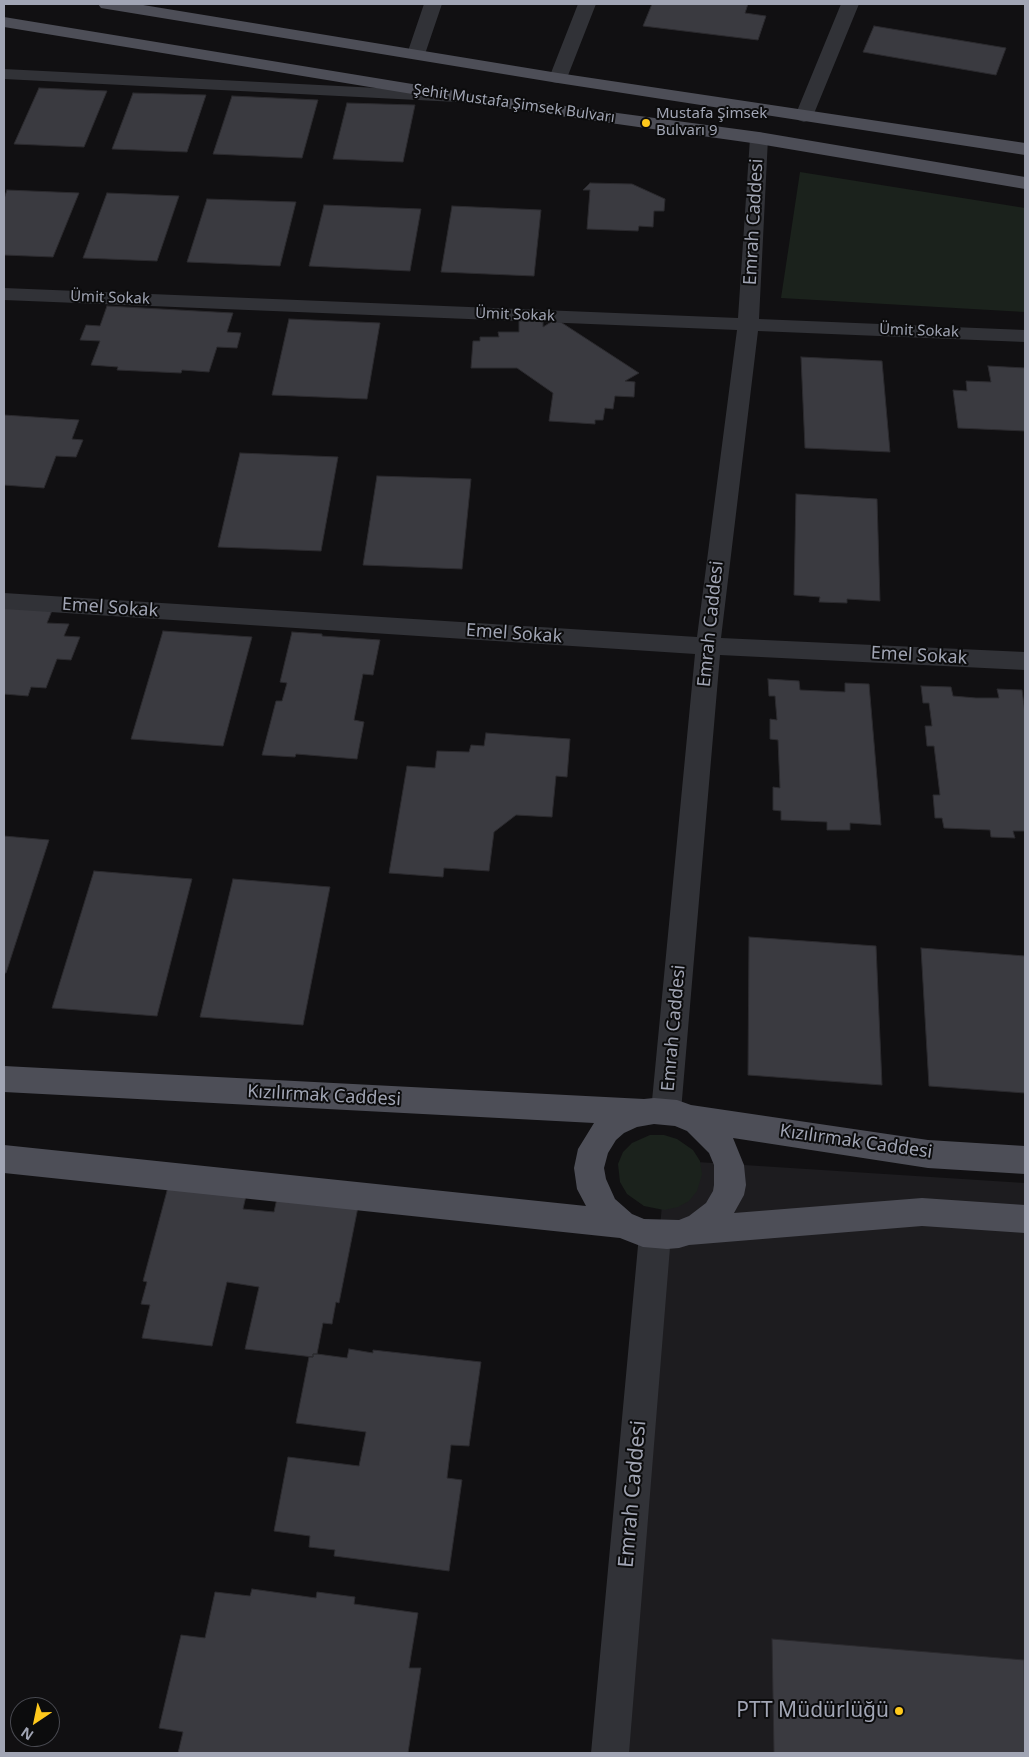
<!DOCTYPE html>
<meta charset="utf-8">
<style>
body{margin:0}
#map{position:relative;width:1029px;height:1757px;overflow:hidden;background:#111012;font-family:"Noto Sans",sans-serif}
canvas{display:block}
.frame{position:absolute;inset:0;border:5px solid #a1a5b4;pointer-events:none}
.north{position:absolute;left:10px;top:1697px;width:50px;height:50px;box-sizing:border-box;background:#0c0c0d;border:1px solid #484950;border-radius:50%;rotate:214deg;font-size:14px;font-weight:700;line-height:20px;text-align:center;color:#a1a5b4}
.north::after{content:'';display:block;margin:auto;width:18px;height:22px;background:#ffc91c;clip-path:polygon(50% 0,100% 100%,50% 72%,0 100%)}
</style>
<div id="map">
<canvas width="1029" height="1757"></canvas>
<div class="frame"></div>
<div class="north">N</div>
</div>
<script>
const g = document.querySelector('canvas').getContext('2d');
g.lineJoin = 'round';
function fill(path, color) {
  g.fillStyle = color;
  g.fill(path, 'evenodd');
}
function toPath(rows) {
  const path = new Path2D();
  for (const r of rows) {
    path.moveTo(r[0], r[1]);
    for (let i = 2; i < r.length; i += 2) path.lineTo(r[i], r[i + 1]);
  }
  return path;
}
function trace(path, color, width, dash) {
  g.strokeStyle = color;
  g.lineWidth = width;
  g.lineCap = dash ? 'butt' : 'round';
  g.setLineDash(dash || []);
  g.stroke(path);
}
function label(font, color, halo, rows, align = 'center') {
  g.font = font + ' "Noto Sans",sans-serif';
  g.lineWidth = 4;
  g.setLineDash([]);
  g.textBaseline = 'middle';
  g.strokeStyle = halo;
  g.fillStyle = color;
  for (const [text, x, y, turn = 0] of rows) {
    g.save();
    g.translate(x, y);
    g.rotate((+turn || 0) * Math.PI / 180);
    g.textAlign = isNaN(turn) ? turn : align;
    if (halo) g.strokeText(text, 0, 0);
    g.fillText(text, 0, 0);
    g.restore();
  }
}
fill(toPath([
 [666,1160,1025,1183,1025,1753,613,1753]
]), '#1d1c1f');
fill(toPath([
 [800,172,1025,208,1025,312,781,298],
 [650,1135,664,1135,677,1139,693,1150,700,1161,702,1174,697,1191,689,1201,678,1207,664,1210,644,1206,627,1194,620,1182,618,1164,623,1152,632,1143]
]), '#1b221c');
const building = toPath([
 [652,4,748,4,745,13,766,16,758,40,643,26,652,4],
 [874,26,1006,48,996,75,863,52,874,26],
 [39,88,107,91,84,147,14,144,39,88],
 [133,93,206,95,187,152,112,149,133,93],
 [232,96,318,100,302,158,213,154,232,96],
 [347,103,415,105,403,162,333,159,347,103],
 [590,183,632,184,665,199,664,211,654,211,653,227,639,226,638,231,587,229,590,190,583,190,590,183],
 [7,190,79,193,53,257,4,255,4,199,7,190],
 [107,193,179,196,157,261,83,258,107,193],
 [207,199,296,202,280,266,187,262,207,199],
 [324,205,421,209,410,271,309,266,324,205],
 [452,206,541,210,534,276,441,272,452,206],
 [107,306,233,313,227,332,241,333,237,348,217,347,209,372,182,370,181,373,117,370,118,367,91,365,100,341,80,340,86,325,100,326,107,306],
 [289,319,380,323,367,399,272,395,289,319],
 [556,319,639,373,625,381,635,382,634,397,615,396,613,409,605,408,603,420,595,420,595,424,549,421,553,393,517,368,471,368,473,341,480,341,480,337,499,337,498,332,519,332,519,321,543,321,543,327,556,319],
 [801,357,882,361,890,452,805,448,801,357],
 [988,366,1025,368,1025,431,958,428,953,390,967,391,966,381,991,382,988,366],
 [4,415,79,420,72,439,83,440,76,457,56,456,44,488,4,485,4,415],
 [240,453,338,457,321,551,218,547,240,453],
 [377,476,471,479,462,569,363,565,377,476],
 [796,494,877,499,880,601,847,599,847,603,819,602,820,597,794,595,796,494],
 [4,605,53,608,47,623,69,624,64,636,80,637,71,660,57,659,46,688,31,687,28,696,4,694,4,605],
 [163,631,252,637,223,746,131,739,163,631],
 [292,632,322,634,322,636,380,640,373,675,363,674,354,720,364,722,357,759,296,754,295,757,262,755,276,701,282,701,287,683,280,682,292,632],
 [768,679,799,681,800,690,822,691,845,692,845,683,869,684,881,825,850,823,850,830,827,830,827,822,781,820,781,811,773,810,773,787,780,788,778,740,770,739,770,719,777,720,775,696,769,696,768,679],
 [921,686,951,687,953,696,976,698,999,698,997,689,1022,690,1025,713,1025,831,1013,831,1015,838,991,837,990,830,944,828,942,818,935,818,933,795,940,795,934,746,927,746,925,726,932,726,929,703,923,703,921,686],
 [486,733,570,739,567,777,556,776,552,817,516,815,494,832,489,871,444,868,443,877,389,873,407,766,435,768,437,751,469,752,471,745,484,746,486,733],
 [4,836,49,840,6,973,4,973,4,836],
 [94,871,192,879,157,1016,52,1008,94,871],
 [233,879,330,887,303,1025,200,1017,233,879],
 [749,937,876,946,882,1085,748,1075,749,937],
 [921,948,1025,956,1025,1093,929,1086,921,948],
 [168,1187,246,1196,243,1209,274,1212,277,1198,358,1207,339,1303,336,1302,332,1324,323,1323,317,1354,313,1354,313,1357,245,1349,259,1287,227,1282,212,1346,142,1338,150,1305,141,1304,147,1282,143,1281,168,1187],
 [349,1349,373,1353,373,1350,481,1362,469,1446,451,1445,447,1478,462,1480,449,1571,334,1556,335,1550,309,1547,310,1536,274,1531,288,1457,359,1466,366,1432,296,1423,309,1357,313,1357,313,1354,317,1354,347,1358,349,1349],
 [252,1589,316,1598,317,1592,355,1597,354,1604,418,1613,409,1668,421,1668,408,1753,178,1753,183,1732,159,1728,181,1635,205,1638,215,1592,250,1596,252,1589],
 [772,1639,1024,1660,1025,1753,774,1753,772,1639]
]);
fill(building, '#3a3a40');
trace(building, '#2b2a2e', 1);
fill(toPath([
 [424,4,442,4,425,54,422,58,416,59,410,58,407,54,424,4],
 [578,4,596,4,567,78,564,82,558,83,552,82,549,78,578,4],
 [841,4,859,4,813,116,810,120,804,122,798,120,795,116,841,4],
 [4,69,457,92,463,93,466,97,463,101,457,102,4,79,4,69],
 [759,132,766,134,768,138,759,319,1025,330,1025,342,758,331,721,638,1025,652,1025,670,720,655,681,1111,677,1120,666,1124,655,1120,651,1111,695,654,4,609,4,593,697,637,737,330,4,300,4,288,738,318,750,138,752,134,759,132],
 [655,1221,666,1225,671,1235,629,1753,591,1753,639,1235,644,1225,655,1221]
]), '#313237');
fill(toPath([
 [98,4,137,4,558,73,1025,143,1025,155,558,83,107,9,101,8,98,4],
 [4,17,461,92,759,132,1025,177,1025,189,759,144,461,102,4,27,4,17],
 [4,1066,644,1099,654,1098,677,1100,691,1105,928,1140,1025,1146,1025,1174,928,1168,733,1138,744,1165,746,1185,744,1195,734,1213,922,1198,1025,1205,1025,1233,922,1226,689,1245,679,1248,667,1249,643,1247,620,1238,4,1173,4,1145,586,1206,577,1189,574,1168,578,1149,594,1123,4,1092,4,1066],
 [654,1124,675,1126,687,1131,709,1153,714,1165,714,1185,713,1191,706,1203,689,1216,679,1220,644,1219,632,1214,615,1199,606,1179,604,1168,608,1153,616,1140,624,1133,637,1127,654,1124]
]), '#4d4e57');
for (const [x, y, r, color] of [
 [646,123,5,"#ffc91c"],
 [899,1711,5,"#ffc91c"]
]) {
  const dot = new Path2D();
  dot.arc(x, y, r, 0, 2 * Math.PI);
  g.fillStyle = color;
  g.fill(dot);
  trace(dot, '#0c0c0d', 2);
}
label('15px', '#a1a5b4', '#0c0c0d', [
 ["Şehit Mustafa Şimsek Bulvarı",514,104,8],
 ["Ümit Sokak",110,298,2],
 ["Ümit Sokak",515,315,2],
 ["Ümit Sokak",919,331,2]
]);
label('15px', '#a1a5b4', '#0c0c0d', [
 ["Mustafa Şimsek",656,114],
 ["Bulvarı 9",656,131]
], 'left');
label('18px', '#a1a5b4', '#0c0c0d', [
 ["Emrah Caddesi",754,222,-87],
 ["Emel Sokak",110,608,4],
 ["Emrah Caddesi",711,624,-84],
 ["Emel Sokak",514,634,4],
 ["Emel Sokak",919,656,3],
 ["Emrah Caddesi",674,1028,-85],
 ["Kızılırmak Caddesi",324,1096,3],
 ["Kızılırmak Caddesi",856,1142,8]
]);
label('21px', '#a1a5b4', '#0c0c0d', [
 ["Emrah Caddesi",633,1494,-85]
]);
label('21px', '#a1a5b4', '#0c0c0d', [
 ["PTT Müdürlüğü",889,1711]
], 'right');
</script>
